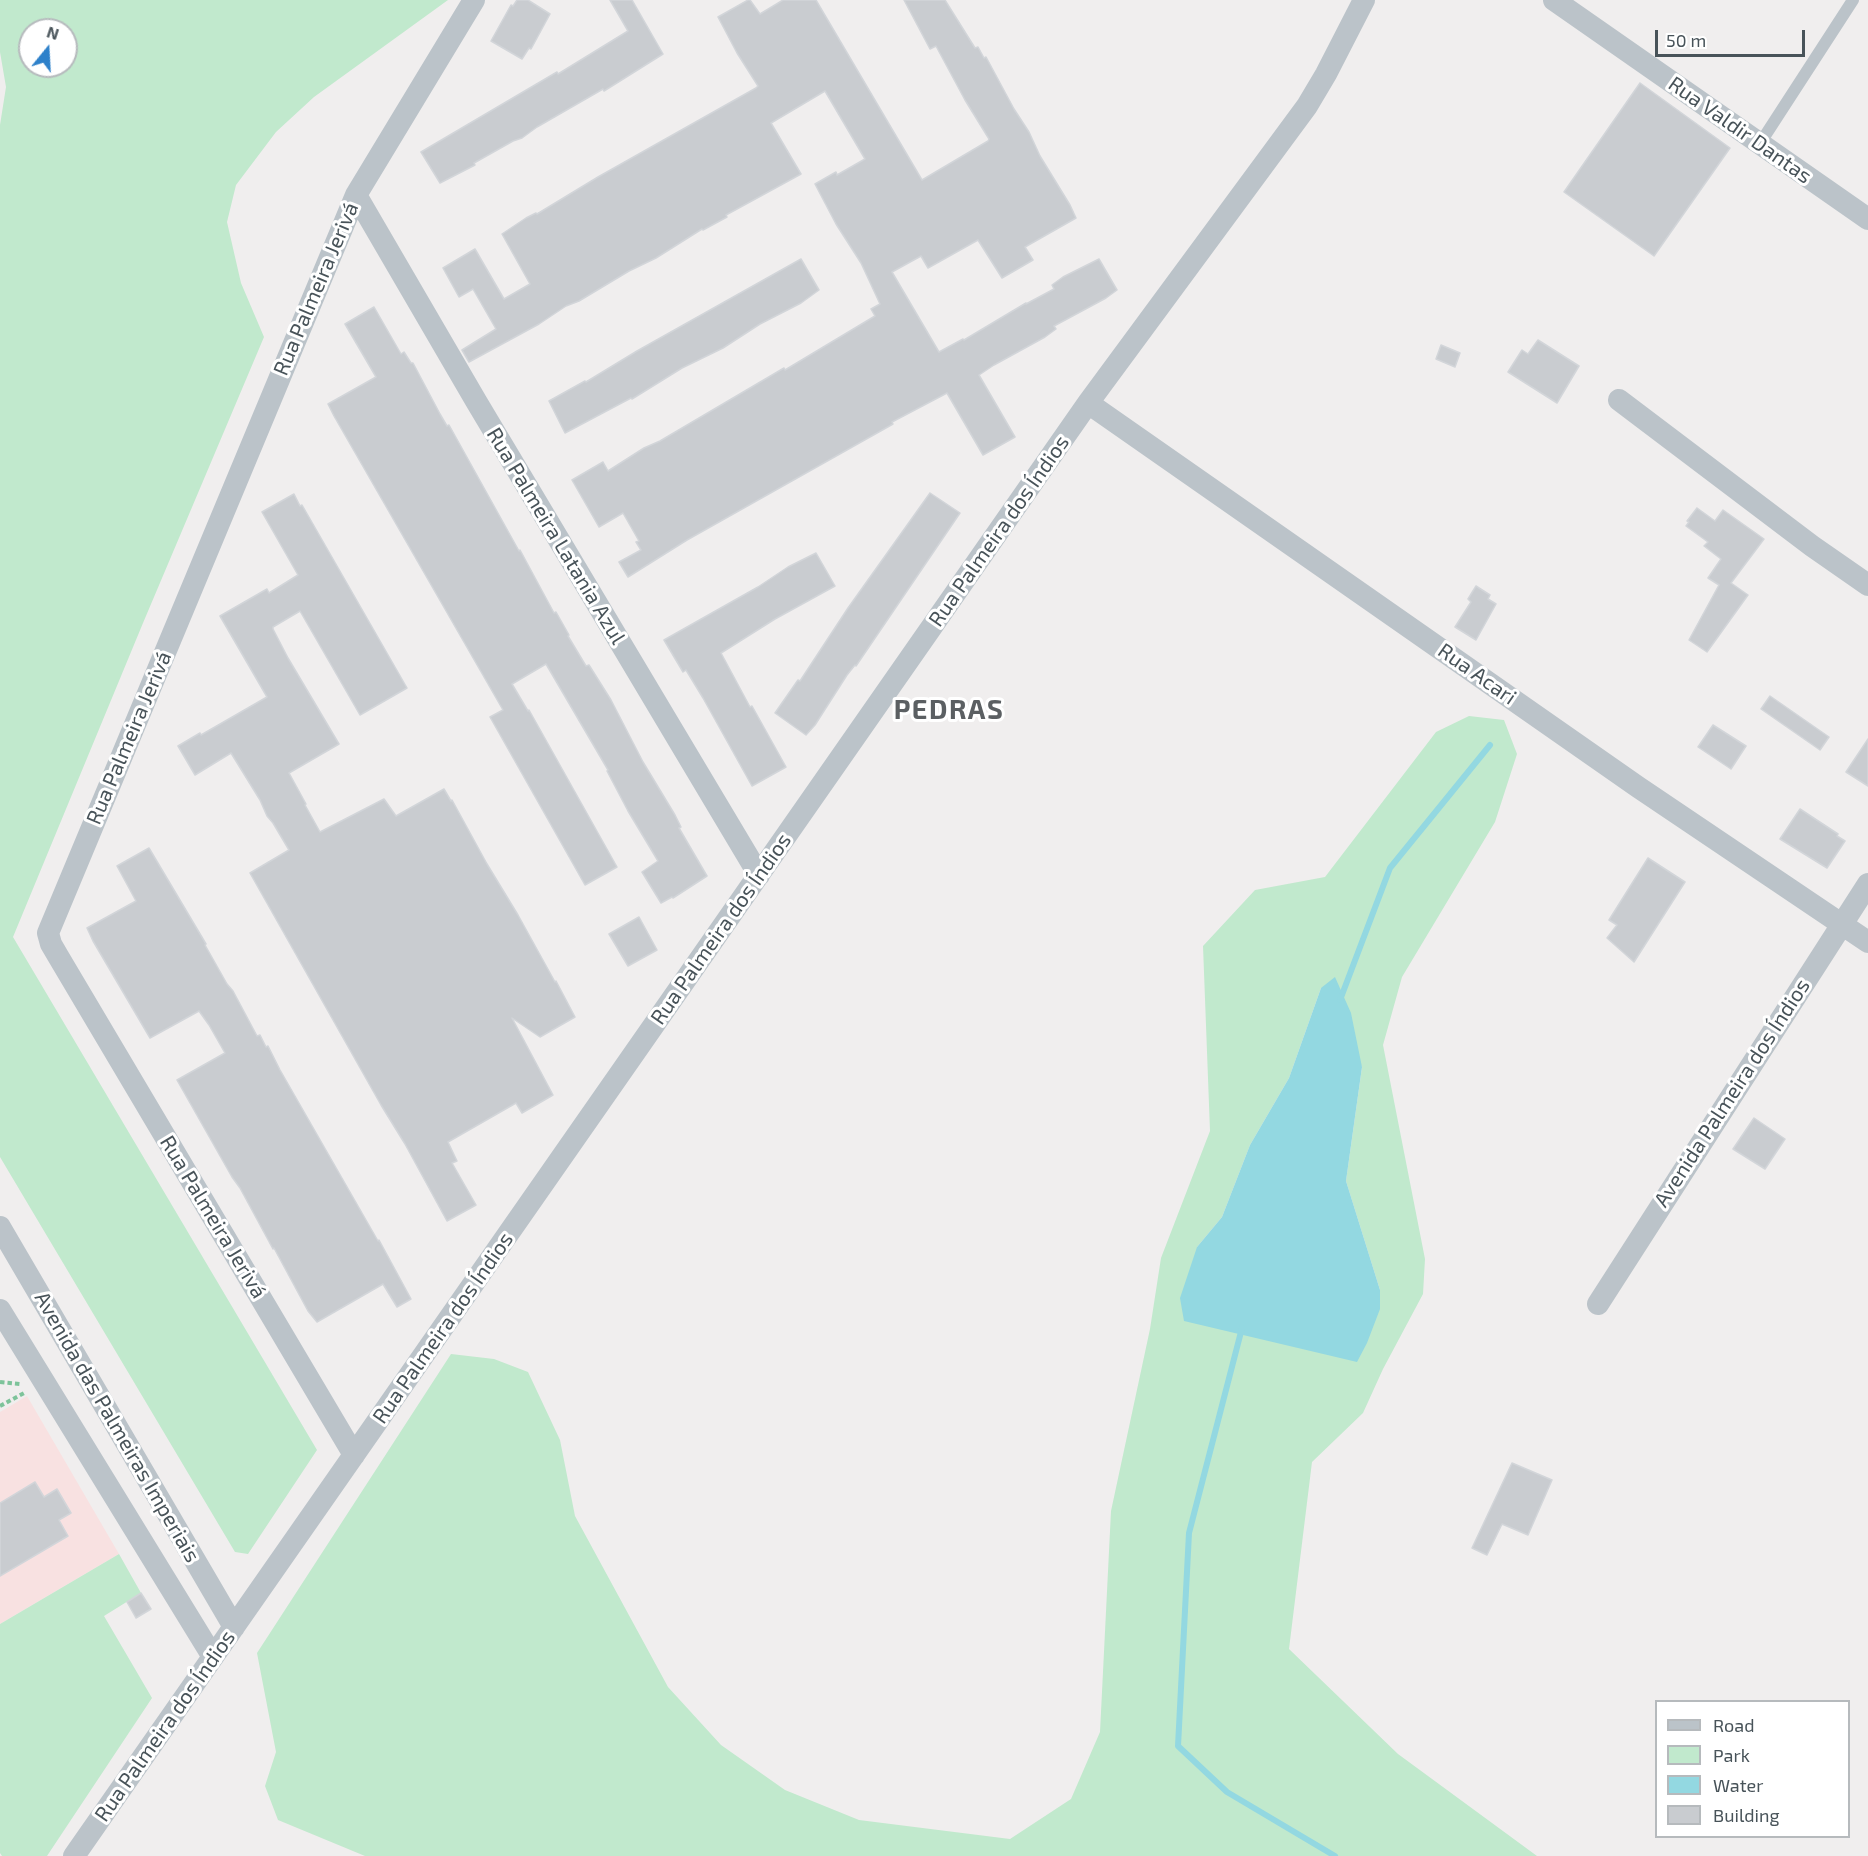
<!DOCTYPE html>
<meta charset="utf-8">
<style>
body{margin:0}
#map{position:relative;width:1868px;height:1856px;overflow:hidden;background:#f0eeee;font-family:"Exo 2",sans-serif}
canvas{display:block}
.legend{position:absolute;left:1655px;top:1700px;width:195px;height:138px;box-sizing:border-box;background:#fff;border:2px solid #b6babd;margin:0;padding:8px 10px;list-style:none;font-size:18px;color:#485359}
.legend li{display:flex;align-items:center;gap:12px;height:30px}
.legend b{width:30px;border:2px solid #b6babd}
.north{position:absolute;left:18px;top:18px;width:60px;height:60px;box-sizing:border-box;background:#fff;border:2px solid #b6babd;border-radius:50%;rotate:18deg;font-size:16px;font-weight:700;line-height:24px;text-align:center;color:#485359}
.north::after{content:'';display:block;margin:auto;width:21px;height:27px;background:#2e81ca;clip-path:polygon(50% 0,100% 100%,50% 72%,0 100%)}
.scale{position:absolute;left:1655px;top:30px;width:150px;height:27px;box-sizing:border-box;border:3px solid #485359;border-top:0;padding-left:8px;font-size:18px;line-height:21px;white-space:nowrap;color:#485359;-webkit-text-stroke:4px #fff;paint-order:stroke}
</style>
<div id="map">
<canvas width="1868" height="1856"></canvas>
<ul class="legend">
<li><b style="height:8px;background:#bbc3c9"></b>Road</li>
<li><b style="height:16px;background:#c1e9cd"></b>Park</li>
<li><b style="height:16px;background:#93d8e1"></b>Water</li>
<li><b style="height:16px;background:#c9ccd0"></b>Building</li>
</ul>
<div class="north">N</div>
<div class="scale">50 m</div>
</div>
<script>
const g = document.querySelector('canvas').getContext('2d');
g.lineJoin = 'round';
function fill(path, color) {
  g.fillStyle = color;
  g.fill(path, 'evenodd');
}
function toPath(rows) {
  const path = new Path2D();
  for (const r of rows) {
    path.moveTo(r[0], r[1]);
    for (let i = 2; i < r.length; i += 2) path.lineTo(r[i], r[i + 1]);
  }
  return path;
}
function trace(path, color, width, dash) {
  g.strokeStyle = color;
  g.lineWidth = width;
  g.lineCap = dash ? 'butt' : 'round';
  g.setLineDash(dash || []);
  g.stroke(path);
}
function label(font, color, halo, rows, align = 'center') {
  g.font = font + ' "Exo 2",sans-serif';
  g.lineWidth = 6;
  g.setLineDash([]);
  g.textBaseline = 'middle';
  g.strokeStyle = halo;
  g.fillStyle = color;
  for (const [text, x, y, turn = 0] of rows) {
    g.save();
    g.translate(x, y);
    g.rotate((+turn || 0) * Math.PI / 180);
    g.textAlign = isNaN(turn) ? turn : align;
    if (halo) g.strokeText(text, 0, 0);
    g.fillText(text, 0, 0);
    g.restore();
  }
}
fill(toPath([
 [27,1396,119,1554,0,1624,0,1412]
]), '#f8e1e1');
fill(toPath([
 [0,0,448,0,314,97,276,132,236,185,227,222,241,283,264,337,143,623,13,937,317,1450,248,1554,235,1552,0,1157,0,125,6,87,0,52],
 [30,30,66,30,66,66,30,66],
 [1469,716,1504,720,1517,754,1495,822,1402,977,1383,1045,1425,1259,1423,1294,1383,1369,1363,1413,1312,1462,1289,1649,1398,1754,1537,1856,365,1856,278,1820,265,1786,276,1752,257,1653,451,1354,494,1359,528,1372,560,1440,575,1516,668,1687,721,1745,785,1790,859,1820,1010,1839,1071,1799,1100,1732,1111,1511,1150,1329,1161,1258,1210,1131,1203,946,1255,890,1325,877,1436,732],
 [1321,988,1362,1067,1346,1181,1380,1290,1380,1309,1197,1247,1222,1217,1250,1145,1289,1078],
 [119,1554,141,1593,104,1616,152,1698,47,1856,2,1856,0,1853,0,1624]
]), '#c1e9cd');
fill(toPath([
 [1335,977,1351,1013,1362,1067,1346,1181,1380,1290,1380,1309,1367,1343,1357,1362,1184,1321,1180,1298,1197,1247,1222,1217,1250,1145,1289,1078,1321,988]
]), '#93d8e1');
trace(toPath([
 [1340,1000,1390,868,1490,745],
 [1242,1328,1189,1533,1178,1746,1227,1792,1335,1856]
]), '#93d8e1', 6);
const building = toPath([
 [517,0,528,0,550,14,531,49,529,48,522,59,491,41,511,5,513,6,517,0],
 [610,0,632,0,663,54,604,91,603,89,537,127,522,138,513,141,474,163,475,165,440,183,421,152,557,72,558,74,628,31,610,0],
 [748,0,750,0,760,14,783,0,816,0,922,180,988,141,989,139,965,100,936,46,930,49,904,0,945,0,975,48,978,47,984,58,986,57,1014,109,1029,132,1040,156,1070,205,1076,218,1025,247,1033,260,1002,278,978,240,928,268,921,256,892,272,939,352,963,339,964,340,1026,303,1026,304,1054,289,1052,285,1063,277,1099,259,1117,290,1106,298,1054,326,1056,329,1045,337,994,365,979,375,1015,437,983,455,947,393,892,422,893,424,687,540,628,577,619,562,641,550,636,542,639,541,623,513,599,527,572,480,603,462,608,471,644,448,660,441,784,368,785,370,875,316,871,309,880,304,861,263,836,224,815,184,836,172,837,175,865,159,825,91,771,123,801,174,726,215,727,217,703,230,702,229,656,258,629,271,579,301,566,306,539,324,469,362,462,350,496,329,473,289,459,297,443,268,475,249,504,299,530,284,502,234,526,218,536,213,537,214,598,177,756,88,758,86,737,53,718,17,748,0],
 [1640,83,1730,148,1654,256,1564,192,1640,83],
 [801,259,819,290,801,303,760,324,723,348,682,368,632,399,631,398,565,433,549,401,585,381,586,382,637,351,801,259],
 [374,307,401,354,404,352,411,363,413,363,440,414,447,426,449,425,519,551,520,550,554,613,556,612,569,635,568,636,586,666,589,665,611,700,643,762,675,815,681,827,679,828,707,876,673,898,672,897,661,903,642,872,658,861,628,811,607,771,608,770,546,664,512,684,528,711,529,710,617,867,585,885,490,717,503,710,334,416,328,404,376,377,345,324,374,307],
 [1538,340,1579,366,1557,403,1508,372,1522,350,1528,354,1538,340],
 [1441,345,1460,353,1455,367,1436,359,1441,345],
 [930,493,960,513,856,666,855,665,847,675,815,725,806,735,775,713,798,680,800,681,848,608,930,493],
 [294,494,300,506,302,505,407,688,360,715,300,611,273,627,273,629,288,658,339,744,289,773,306,804,305,805,320,832,384,799,396,816,444,789,451,801,452,800,487,864,518,915,555,982,556,981,575,1017,540,1037,512,1018,553,1095,522,1113,516,1103,448,1142,457,1161,452,1163,476,1205,447,1221,405,1144,381,1105,250,873,289,850,273,823,267,816,260,800,231,753,195,775,178,746,200,733,201,735,267,697,220,616,267,589,269,593,298,575,262,512,294,494],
 [1697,508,1715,521,1723,510,1764,539,1731,583,1748,595,1707,652,1689,640,1719,585,1708,578,1721,559,1704,546,1708,542,1686,526,1689,522,1687,521,1697,508],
 [816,553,835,586,775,619,721,653,750,707,752,706,786,767,752,786,703,698,686,670,683,672,664,640,758,587,788,567,816,553],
 [1476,586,1490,595,1488,599,1496,604,1476,640,1455,627,1471,602,1468,599,1476,586],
 [1770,696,1829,737,1820,750,1761,709,1770,696],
 [1713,725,1746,746,1731,769,1698,747,1713,725],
 [1868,739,1868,786,1846,772,1868,739],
 [1800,809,1838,834,1837,836,1845,841,1827,868,1780,839,1800,809],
 [149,848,206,944,205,945,227,984,233,991,257,1036,260,1035,266,1047,268,1046,280,1070,378,1241,379,1240,411,1299,397,1307,383,1284,317,1322,308,1311,274,1248,273,1249,240,1188,232,1177,177,1080,225,1053,209,1025,199,1011,150,1038,93,941,87,928,136,901,117,866,149,848],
 [1648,858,1685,882,1634,962,1607,938,1617,925,1609,920,1648,858],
 [639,917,657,950,628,966,609,934,639,917],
 [1754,1118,1785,1139,1765,1169,1733,1149,1754,1118],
 [1512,1463,1552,1480,1528,1535,1502,1524,1487,1555,1472,1548,1512,1463],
 [35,1482,44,1497,57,1489,71,1513,59,1520,68,1536,0,1576,0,1503,35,1482],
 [141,1593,151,1609,136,1618,127,1602,141,1593]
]);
fill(building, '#c9ccd0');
trace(building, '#d2d5d9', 1.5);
trace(toPath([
 [0,1382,20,1384],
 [0,1406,26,1392]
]), '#7dc39a', 4, [4.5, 3]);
trace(toPath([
 [1759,145,1853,0]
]), '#bbc3c9', 12);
trace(toPath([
 [1554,0,1868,219],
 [356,195,476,401,759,875],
 [1619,400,1812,546,1868,585],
 [1088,403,1638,787,1868,942],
 [0,1227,234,1627],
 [1598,1304,1868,884],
 [0,1310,213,1657],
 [354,1455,58,956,51,944,48,933,356,195,474,0],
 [74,1856,1088,403,1307,106,1326,74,1364,0]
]), '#bbc3c9', 22);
label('21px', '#485359', '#fff', [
 ["Rua Valdir Dantas",1740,130,35],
 ["Rua Palmeira Jerivá",316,289,-67],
 ["Rua Palmeira dos Índios",999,531,-55],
 ["Rua Palmeira Latania Azul",556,536,59],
 ["Rua Acari",1477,674,35],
 ["Rua Palmeira Jerivá",129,738,-67],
 ["Rua Palmeira dos Índios",721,929,-55],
 ["Avenida Palmeira dos Índios",1732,1093,-57],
 ["Rua Palmeira Jerivá",213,1217,59],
 ["Rua Palmeira dos Índios",443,1328,-55],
 ["Avenida das Palmeiras Imperiais",117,1427,60],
 ["Rua Palmeira dos Índios",165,1726,-55]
]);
g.letterSpacing = '1.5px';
label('bold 27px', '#5b5f62', '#fff', [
 ["PEDRAS",949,710]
]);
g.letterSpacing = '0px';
</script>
